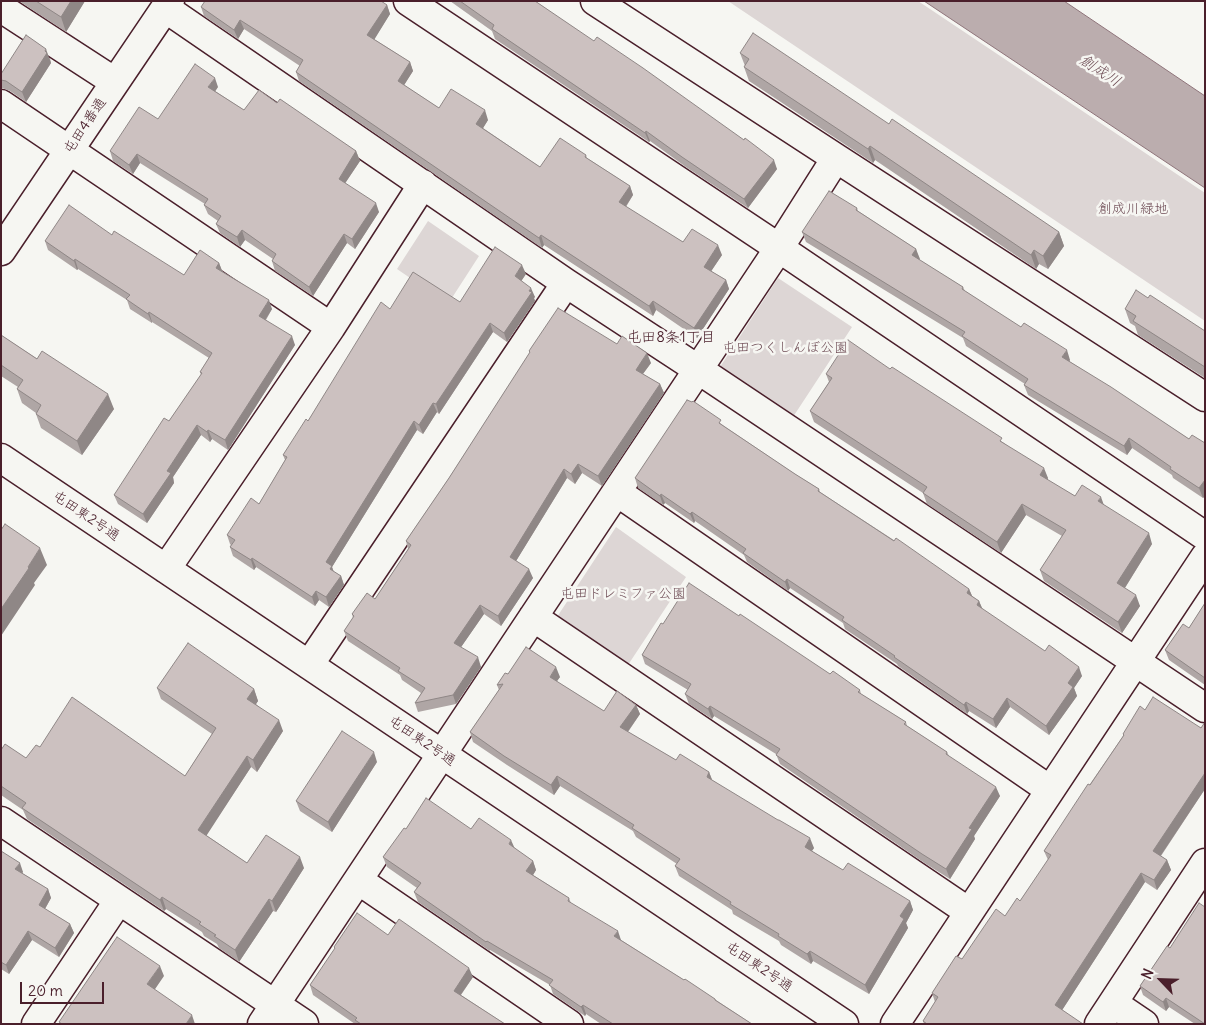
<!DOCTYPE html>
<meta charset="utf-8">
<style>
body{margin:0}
#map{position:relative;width:1206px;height:1025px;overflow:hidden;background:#f6f6f2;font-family:Delius,sans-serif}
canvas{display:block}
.frame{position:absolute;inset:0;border:2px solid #4a1f2b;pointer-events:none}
.north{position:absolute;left:1136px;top:955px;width:50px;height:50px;-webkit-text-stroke:4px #f6f6f2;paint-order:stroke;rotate:294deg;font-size:14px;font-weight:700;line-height:20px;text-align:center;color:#4a1f2b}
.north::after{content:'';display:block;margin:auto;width:18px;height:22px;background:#4a1f2b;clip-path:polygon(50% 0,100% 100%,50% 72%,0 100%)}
.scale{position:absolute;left:20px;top:982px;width:84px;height:22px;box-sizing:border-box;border:2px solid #4a1f2b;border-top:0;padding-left:6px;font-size:15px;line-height:18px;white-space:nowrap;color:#4a1f2b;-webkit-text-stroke:4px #f6f6f2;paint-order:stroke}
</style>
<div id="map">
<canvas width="1206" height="1025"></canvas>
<div class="frame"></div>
<div class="north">N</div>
<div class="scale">20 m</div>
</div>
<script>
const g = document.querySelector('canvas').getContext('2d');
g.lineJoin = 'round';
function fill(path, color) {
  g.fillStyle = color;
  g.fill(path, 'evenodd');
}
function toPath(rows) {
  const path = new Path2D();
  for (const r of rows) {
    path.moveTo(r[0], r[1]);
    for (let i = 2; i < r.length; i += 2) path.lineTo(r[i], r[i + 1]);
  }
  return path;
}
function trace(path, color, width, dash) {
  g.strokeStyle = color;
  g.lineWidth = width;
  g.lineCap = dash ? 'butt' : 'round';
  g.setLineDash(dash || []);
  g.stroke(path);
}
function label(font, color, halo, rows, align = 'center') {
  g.font = font + ' Delius,"Klee One",sans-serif';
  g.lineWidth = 5;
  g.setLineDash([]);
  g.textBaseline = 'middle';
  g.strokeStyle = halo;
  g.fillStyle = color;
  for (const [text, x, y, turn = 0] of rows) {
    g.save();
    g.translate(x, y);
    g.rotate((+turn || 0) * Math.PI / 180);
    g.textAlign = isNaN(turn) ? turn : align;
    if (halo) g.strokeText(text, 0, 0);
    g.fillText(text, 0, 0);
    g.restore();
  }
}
fill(toPath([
 [728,1,918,1,1205,193,1205,321],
 [428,221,479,256,448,304,397,269],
 [778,278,852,327,793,417,720,367],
 [616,527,686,577,628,665,557,617]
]), '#ddd6d5');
const water = toPath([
 [924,1,1064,1,1205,96,1205,188,924,1]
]);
fill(water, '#bbadae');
trace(water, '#8e747a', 1);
const minor = toPath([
 [408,1,779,248,1205,536],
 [595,1,836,158],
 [1,8,115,82],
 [165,8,566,283,699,370,1205,708],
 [1,104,331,327],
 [1,251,170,1],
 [1,458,844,1024],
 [617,492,1050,790],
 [166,569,331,327,423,184],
 [533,617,969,912],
 [309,665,566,283],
 [1,821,304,1024],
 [358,880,569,1024],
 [1113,1003,1144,1024],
 [36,1024,119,900],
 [262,1024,779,248,836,158,1205,397],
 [895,1024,1205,557],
 [1099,1024,1205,863]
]);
trace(minor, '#4a1f2b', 31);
trace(minor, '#f6f6f2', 28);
fill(toPath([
 [19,1,85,1,66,32],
 [450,1,535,1,777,169,748,208,686,167,650,141,649,142,495,39,492,31],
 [387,5,390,14,374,39,410,62,413,71,404,85,439,108,488,120,483,128,540,167,586,155,587,158,630,186,633,195,626,207,683,242,722,255,711,271,726,280,729,289,697,338,656,310,653,316,544,245,542,248,299,81,296,72,300,66,244,29,238,39,204,16,201,7],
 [740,53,889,124,1059,232,1064,246,1048,269,1039,264,1036,269,875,160,873,163,749,81,744,67,745,66],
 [50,58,51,63,26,102,10,91,2,88,1,74],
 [218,87,215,91,244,110,277,103,356,151,360,161,345,183,379,212,355,249,347,243,313,296,275,271,272,261,273,259,245,240,240,247,220,233,216,224,218,221,208,214,204,205,205,204,140,163,133,174,113,161,110,151,158,119],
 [857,208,858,211,916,249,919,260,963,287,965,291,1070,360,1069,361,1189,439,1205,443,1205,496,1203,498,1173,478,1172,475,1132,448,1127,455,1028,395,1024,385,1025,384,966,346,963,338,806,242,802,232],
 [112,235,184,275,219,263,222,271,272,309,266,320,295,345,228,450,212,439,210,442,201,435,173,477,174,483,147,523,118,504,114,495,169,421,201,375,200,372,209,358,152,322,152,323,130,309,127,300,78,269,77,270,48,250,45,241],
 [526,274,521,281,535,297,534,298,535,301,507,342,493,332,439,414,437,412,423,434,417,430,332,567,334,572,341,576,344,585,329,607,319,600,315,606,256,567,254,570,233,556,230,547,231,545,230,544,227,535,259,504,285,460,283,455,390,309,460,302],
 [1148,298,1205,331,1205,378,1138,335,1135,326,1130,323,1125,309],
 [1,335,114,409,82,455,41,428,36,414,36,413,22,403,17,389,18,387,1,376],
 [617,344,651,363,643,374,660,384,664,393,602,486,582,473,575,484,567,478,516,561,533,578,501,626,484,614,461,647,481,667,456,704,418,712,415,703,421,693,402,680,400,675,348,641,344,631,353,618,352,614,375,599,408,549,406,541,449,478,530,353,529,351],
 [890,369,1004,443,1048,478,1047,480,1075,496,1103,504,1152,544,1125,588,1140,606,1122,633,1044,581,1040,570,1062,536,1026,515,1001,553,927,504,923,493,814,422,810,411,829,382,826,374],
 [692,402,724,426,795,474,819,489,820,492,969,589,972,596,979,601,982,609,1082,676,1074,688,1077,696,1049,735,1010,707,996,728,969,711,967,714,898,666,897,664,845,629,843,623,790,588,788,591,747,562,744,555,695,521,694,523,665,503,663,505,638,488,635,478],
 [1205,603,1205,685,1169,660,1165,650,1189,628],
 [663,624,830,674,860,690,861,694,906,722,907,726,947,752,949,756,1000,796,974,836,975,839,950,879,926,864,780,764,776,754,714,716,712,719,689,704,685,694,688,690,645,664,642,655],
 [508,674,560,677,556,681,604,711,636,705,640,714,628,732,676,760,709,772,712,780,814,848,812,851,843,870,910,901,913,910,906,923,908,928,869,994,813,961,811,964,781,945,779,941,733,914,732,910,679,876,675,866,677,864,636,837,633,831,560,786,554,795,507,765,473,742,470,732,499,690,497,685],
 [157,688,254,689,258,701,256,704,283,731,257,772,251,767,206,835,247,863,304,868,276,912,273,911,239,962,219,948,217,944,204,936,202,932,166,909,164,911,27,819,23,810,1,795,1,750,26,758,40,747,185,776,212,734,161,699],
 [1145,710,1201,728,1205,722,1205,789,1161,856,1167,860,1171,870,1157,890,1145,882,1062,1010,1083,1024,924,1024,923,1021,935,1002,932,993,962,959,1020,901,1048,860,1044,851,1123,736,1123,734],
 [377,762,332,832,300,811,296,801],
 [406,829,514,848,533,861,536,870,533,875,569,898,571,903,621,940,684,980,715,999,716,1000,752,1024,601,1024,586,1014,585,1016,553,994,550,985,490,950,490,951,418,902,414,892,417,888,387,867,383,857],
 [1,851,23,872,22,873,48,889,51,898,45,909,70,924,74,933,59,957,32,940,9,974,1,969],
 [388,935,473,977,461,995,505,1024,355,1024,313,995,310,985,335,950,334,947],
 [1167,946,1205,1024,1195,1024,1169,1007,1166,1011,1143,995,1140,986]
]), '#afa6a5');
fill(toPath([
 [71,1,85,1,66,32,61,17],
 [387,5,390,14,371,45,367,35],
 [240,20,244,29,238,39,234,30],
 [46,49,51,63,26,102,22,92],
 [410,62,413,71,401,90,398,81],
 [215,78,218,87,212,96,208,87],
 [485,110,488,120,480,133,476,124],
 [646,131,650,141,649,142,645,133],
 [870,146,875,160,873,163,868,149],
 [356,151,360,161,342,188,339,179],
 [137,154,140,163,133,174,129,165],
 [774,160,777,169,748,208,744,199],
 [630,186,633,195,622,212,619,202],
 [376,203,379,212,355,249,352,239],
 [242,230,245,240,240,247,237,237],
 [1059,232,1064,246,1048,269,1043,256],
 [344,234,347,243,313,296,309,287],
 [541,235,544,245,542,248,539,238],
 [718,245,722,255,708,276,704,267],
 [916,249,920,259,916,265,912,255],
 [1034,250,1039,264,1036,269,1031,255],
 [75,259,78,269,77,270,74,261],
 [219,263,223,273,216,268],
 [522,265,526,274,518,286,515,276],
 [726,280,729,289,697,338,694,328],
 [531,288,535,297,534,298,535,301,507,342,504,333],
 [269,300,272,309,262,325,259,316],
 [653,301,656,310,653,316,649,306],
 [149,312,152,322,152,323,148,314],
 [490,323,493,332,439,414,436,404],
 [292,336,295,345,228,450,225,440],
 [1067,350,1070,360,1066,367,1062,357],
 [647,353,651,363,639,379,636,370],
 [660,384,664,393,602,486,598,476],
 [108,394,114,409,82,455,77,441],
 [433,403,437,412,423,434,419,425],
 [414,421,417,430,332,567,335,576,334,578,326,562],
 [197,425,201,435,173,477,174,483,147,523,143,514,167,471],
 [208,430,212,439,210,442,207,432],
 [1129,438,1132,448,1127,455,1124,446],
 [578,464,582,473,575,484,571,474],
 [1044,468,1048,478,1044,486,1040,475],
 [564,469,567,478,513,566,510,557],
 [1205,480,1205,496,1203,498,1199,488],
 [661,494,665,503,663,505,660,496],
 [1101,497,1105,508,1098,501],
 [1022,504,1026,515,1001,553,997,542],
 [692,512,695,521,694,523,690,514],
 [1149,533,1152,544,1121,594,1117,583],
 [40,548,47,565,34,583,35,585,1,636,1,609],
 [252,558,256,567,254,570,251,560],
 [529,569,533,578,501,626,498,616],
 [341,576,344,585,329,607,326,597],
 [787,579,790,588,788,591,785,582],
 [969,589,973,598,967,593],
 [316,591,319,600,315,606,312,597],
 [1136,595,1140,606,1122,633,1118,622],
 [979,601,983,610,977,605],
 [480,605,484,614,457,653,454,643],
 [478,657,481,667,456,704,453,695],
 [556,667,560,677,553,687,550,677],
 [1079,667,1082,676,1074,688,1077,696,1049,735,1046,726,1068,683],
 [254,689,258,701,252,710,247,699],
 [1007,698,1010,707,996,728,993,719],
 [966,702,969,711,967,714,964,705],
 [636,705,640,714,624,737,620,727],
 [710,706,714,716,712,719,708,709],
 [279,720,283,731,257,772,253,760],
 [374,752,377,762,332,832,328,822],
 [247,756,251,767,203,841,198,830],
 [709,772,713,782,707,777],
 [1205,773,1205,789,1157,861,1153,851],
 [557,776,560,786,554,795,551,785],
 [996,787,1000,796,974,836,975,839,950,879,946,869,969,828],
 [810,838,814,848,808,856,805,847],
 [511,840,515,849,509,844],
 [300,857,304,868,276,912,272,901],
 [1167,860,1171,870,1157,890,1154,880],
 [533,861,536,870,530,880,526,871],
 [20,863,23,872,19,878,15,869],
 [1141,873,1145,882,1059,1015,1055,1005],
 [48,889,51,898,42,914,39,905],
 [162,897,166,909,164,911,160,900],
 [269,899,273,911,239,962,235,950],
 [910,901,913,910,906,923,908,928,869,994,865,985,900,916],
 [70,924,74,933,59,957,55,948],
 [28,931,32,940,9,974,6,965],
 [618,931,621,940,618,946,614,936],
 [810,951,813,961,811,964,807,954],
 [160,966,164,976,151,995,147,984],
 [469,968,473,977,457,1000,454,991],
 [1166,998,1169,1007,1166,1011,1163,1002],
 [583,1005,586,1014,585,1016,581,1007],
 [192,1015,195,1024,186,1024]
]), '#8f8786');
const building = toPath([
 [36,1,71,1,61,17,36,1],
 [205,1,381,1,387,5,367,35,410,62,398,81,439,108,451,89,485,110,476,124,540,167,560,138,586,155,585,157,630,186,619,202,683,242,692,229,718,245,704,267,726,280,694,328,653,301,649,306,541,235,539,238,296,72,303,60,240,20,234,30,201,7,205,1],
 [460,1,535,1,594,41,597,37,643,68,744,140,745,138,774,160,744,199,682,157,646,131,645,133,492,29,494,25,460,1],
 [753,33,889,124,892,119,1059,232,1043,256,1034,250,1031,255,870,146,868,149,744,67,749,59,740,53,753,33],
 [26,35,46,49,45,51,47,53,22,92,6,81,1,80,1,74,26,35],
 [195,64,215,78,208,87,244,110,259,90,277,103,280,99,356,151,339,179,376,203,352,239,344,234,309,287,272,261,276,254,242,230,237,237,216,224,221,216,204,205,208,199,137,154,129,165,110,151,139,107,158,119,195,64],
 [829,191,857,208,856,210,916,249,912,255,963,287,962,289,1021,327,1024,323,1067,350,1062,357,1111,387,1189,439,1192,435,1205,443,1205,480,1199,488,1170,469,1171,467,1129,438,1124,446,1024,385,1028,379,962,336,965,332,802,232,829,191],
 [69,205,112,235,114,231,184,275,200,250,219,263,216,268,269,300,259,316,292,336,225,440,208,430,207,432,197,425,167,471,171,473,143,514,114,495,164,418,169,421,202,373,200,372,212,353,149,312,148,314,126,299,130,295,75,259,74,261,45,241,69,205],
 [495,247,522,265,515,276,531,288,529,291,532,292,504,333,490,323,436,404,433,403,419,425,414,421,326,562,332,566,330,569,341,576,326,597,316,591,312,597,252,558,251,560,230,547,235,540,227,535,251,498,259,504,287,457,283,455,306,419,308,421,381,302,390,309,413,272,460,302,495,247],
 [1136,290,1148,298,1150,295,1205,331,1205,367,1133,321,1136,316,1125,309,1136,290],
 [558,308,617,344,622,336,647,353,636,370,660,384,598,476,578,464,571,474,564,469,510,557,529,569,498,616,480,605,454,643,478,657,453,695,415,703,425,688,398,671,400,668,344,631,354,616,352,614,367,593,375,599,411,545,406,541,449,478,530,352,529,351,558,308],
 [1,335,37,359,42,351,108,394,77,441,36,414,41,405,17,389,23,380,1,365,1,335],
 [848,340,890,369,892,367,1002,438,1000,441,1044,468,1040,475,1075,496,1082,485,1101,497,1098,501,1149,533,1117,583,1136,595,1118,622,1040,570,1066,530,1022,504,997,542,923,493,927,487,810,411,832,378,826,374,848,340],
 [687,400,692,402,693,401,721,420,719,423,795,474,819,489,818,491,894,541,896,538,969,589,967,593,979,601,977,605,1045,651,1049,645,1079,667,1068,683,1073,687,1046,726,1007,698,993,719,966,702,964,705,894,657,895,656,842,620,844,617,787,579,785,582,743,553,746,549,692,512,690,514,661,494,660,496,635,478,687,400],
 [5,524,40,548,28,567,29,568,1,609,1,530,5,524],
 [689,583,739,616,740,614,830,674,833,671,860,690,858,692,906,722,904,724,947,752,946,754,996,787,969,828,972,829,946,869,922,854,776,755,780,749,710,706,708,709,685,694,691,684,642,655,661,623,663,624,689,583],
 [1205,603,1205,678,1165,650,1183,624,1189,628,1205,603],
 [188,643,254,689,247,699,279,720,253,760,247,756,198,830,247,863,266,835,300,857,272,901,269,899,235,950,214,936,216,935,199,924,201,922,162,897,160,900,22,808,26,803,1,786,1,750,5,744,26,758,36,745,40,747,72,697,185,776,216,728,157,688,188,643],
 [526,647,556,667,550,677,604,711,617,691,636,705,620,727,676,760,680,754,709,772,707,777,778,820,779,820,810,838,805,847,843,870,848,863,910,901,900,916,904,919,865,985,810,951,807,954,778,936,779,934,730,904,731,902,675,866,680,859,632,828,634,825,557,776,551,785,504,756,470,732,503,684,497,685,505,673,508,674,526,647],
 [1153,697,1201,728,1205,722,1205,773,1153,851,1167,860,1154,880,1141,873,1055,1005,1083,1024,927,1024,923,1021,938,997,932,993,956,956,962,959,996,909,1005,916,1017,898,1020,901,1051,855,1044,851,1088,784,1090,785,1124,735,1123,734,1140,706,1145,710,1153,697],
 [342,731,374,752,328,822,296,801,342,731],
 [426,798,471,829,479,818,511,840,509,844,533,861,526,871,569,898,568,901,618,931,614,936,684,980,685,979,715,999,715,1000,752,1024,613,1024,583,1005,581,1007,549,985,553,980,487,941,486,942,414,892,421,883,383,857,404,828,406,829,426,798],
 [1,851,20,863,15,869,48,889,39,905,70,924,55,948,28,931,6,965,1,962,1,851],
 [1199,903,1205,907,1205,1024,1166,998,1163,1002,1140,986,1167,946,1170,948,1199,903],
 [357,913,388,935,399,919,469,968,454,991,505,1024,361,1024,355,1020,357,1018,310,985,335,948,334,947,357,913],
 [117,937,160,966,147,984,192,1015,186,1024,62,1024,59,1022,117,937]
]);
fill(building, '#ccc1c0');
trace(building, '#8f8786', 1);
label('14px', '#4a1f2b', '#f6f6f2', [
 ["屯田4番通",85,126,-56],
 ["屯田東2号通",86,516,34],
 ["屯田東2号通",422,741,34],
 ["屯田東2号通",759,967,34]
]);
label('14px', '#6f4d56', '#f6f6f2', [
 ["創成川緑地",1133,209],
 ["屯田つくしんぼ公園",785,348],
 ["屯田ドレミファ公園",623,594]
]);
label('italic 15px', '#6c4a52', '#f6f6f2', [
 ["創成川",1100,71,33]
]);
label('15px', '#4a1f2b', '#f6f6f2', [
 ["屯田8条1丁目",671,338]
]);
</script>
